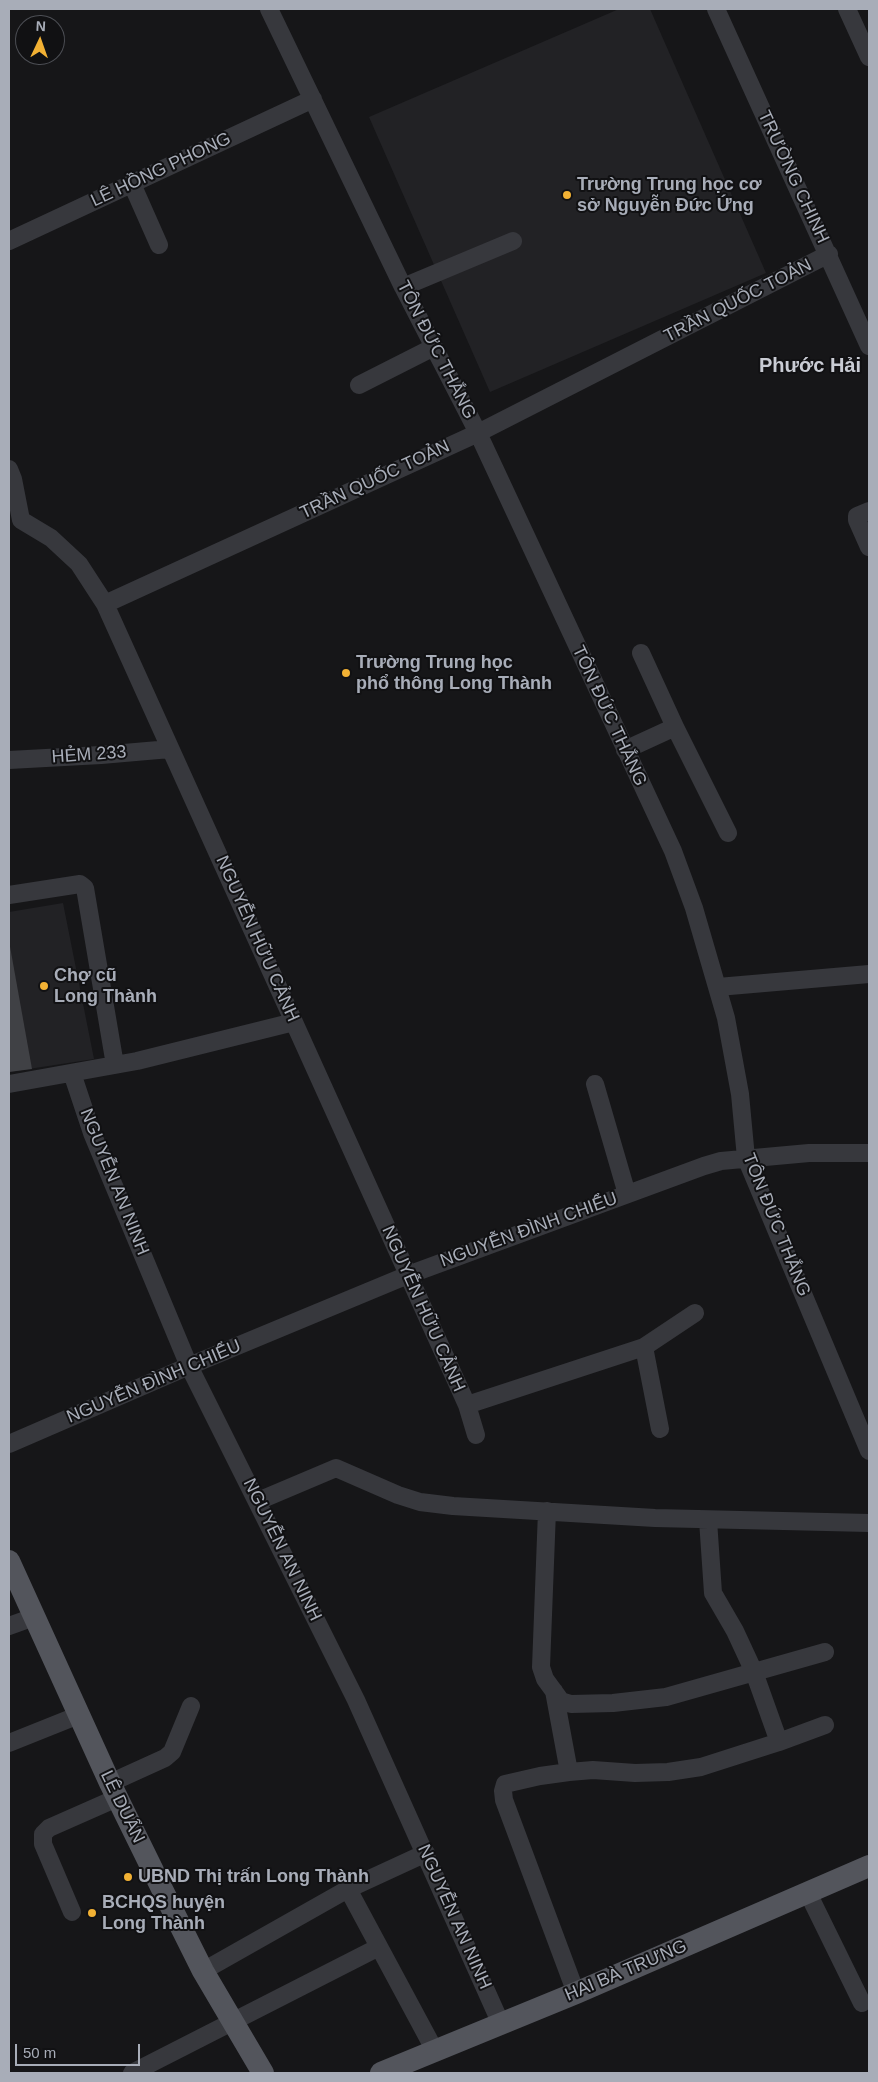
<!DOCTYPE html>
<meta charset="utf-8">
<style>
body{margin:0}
#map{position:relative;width:878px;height:2082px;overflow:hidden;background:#161618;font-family:Helvetica,sans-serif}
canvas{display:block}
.frame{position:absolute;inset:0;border:10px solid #a8adb8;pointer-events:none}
.north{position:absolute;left:15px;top:15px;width:50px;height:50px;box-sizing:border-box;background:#111113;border:1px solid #4d4f55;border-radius:50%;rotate:3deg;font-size:14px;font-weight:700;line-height:20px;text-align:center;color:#a8adb8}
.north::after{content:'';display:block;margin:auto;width:18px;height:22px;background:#f2b134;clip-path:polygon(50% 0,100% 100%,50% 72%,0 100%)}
.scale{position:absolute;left:15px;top:2044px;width:125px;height:22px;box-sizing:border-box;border:2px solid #a8adb8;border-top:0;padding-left:6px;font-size:15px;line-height:18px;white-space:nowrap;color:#a8adb8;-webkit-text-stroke:4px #111113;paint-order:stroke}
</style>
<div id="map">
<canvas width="878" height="2082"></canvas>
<div class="frame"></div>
<div class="north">N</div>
<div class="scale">50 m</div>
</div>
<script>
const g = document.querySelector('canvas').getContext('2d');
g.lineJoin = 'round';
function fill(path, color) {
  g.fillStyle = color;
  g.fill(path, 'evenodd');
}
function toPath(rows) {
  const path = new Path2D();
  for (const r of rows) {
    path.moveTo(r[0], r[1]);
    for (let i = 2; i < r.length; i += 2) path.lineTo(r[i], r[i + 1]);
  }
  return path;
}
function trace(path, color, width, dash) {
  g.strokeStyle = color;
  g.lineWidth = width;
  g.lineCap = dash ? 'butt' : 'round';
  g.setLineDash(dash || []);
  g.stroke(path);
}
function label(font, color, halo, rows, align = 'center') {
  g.font = font + ' Helvetica,sans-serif';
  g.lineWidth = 4;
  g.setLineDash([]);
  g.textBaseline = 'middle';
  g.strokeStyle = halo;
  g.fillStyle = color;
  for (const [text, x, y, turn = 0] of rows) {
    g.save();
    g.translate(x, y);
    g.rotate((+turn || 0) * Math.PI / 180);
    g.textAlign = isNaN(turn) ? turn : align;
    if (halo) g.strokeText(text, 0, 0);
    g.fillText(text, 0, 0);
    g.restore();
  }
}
fill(toPath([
 [619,9,650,9,766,273,490,392,369,117],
 [63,903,94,1059,9,1072,9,912]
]), '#222225');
fill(toPath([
 [9,941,32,1069,9,1072]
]), '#404145');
trace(toPath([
 [269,9,403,287,478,433,673,851,694,908,726,1018,740,1094,746,1158,869,1451],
 [716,9,869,346],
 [847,9,869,57],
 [132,184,159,245],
 [9,241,313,99],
 [403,287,513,241],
 [359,385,434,347],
 [9,469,13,479,21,520,51,538,79,564,105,604,467,1405,476,1435],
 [869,511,857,516,857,520,869,547],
 [105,604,478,433,829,254],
 [641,653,675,727],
 [625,750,675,727,728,833],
 [9,760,101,755,170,749],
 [9,895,80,884,85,888,115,1065],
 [718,987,869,974],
 [72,1073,92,1133,189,1366,356,1700,501,2024],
 [9,1084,137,1061,294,1022],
 [595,1084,627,1194],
 [644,1347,660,1429],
 [467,1405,644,1347,695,1313],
 [9,1444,189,1366,408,1275,704,1166,721,1161,809,1153,869,1153],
 [258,1501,336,1468,398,1495,420,1502,453,1506,655,1518,869,1523],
 [547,1511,541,1667,545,1679,561,1701,571,1704,613,1703,666,1697,825,1652],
 [9,1626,34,1617],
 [554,1691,569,1772],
 [779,1742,825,1725],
 [9,1743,79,1715],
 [110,1783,165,1758,172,1752,191,1706],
 [348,1889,435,2051],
 [808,1893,862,2003],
 [72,1912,43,1844,43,1834,49,1828,117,1798],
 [203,1971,348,1889,426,1853],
 [576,1993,504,1800,503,1791,505,1784,540,1776,569,1772,593,1770,635,1773,668,1772,701,1767,779,1742,754,1672,735,1631,713,1593,708,1520],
 [132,2073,379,1947]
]), '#37383d', 18);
trace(toPath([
 [9,1561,110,1783,163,1891,203,1971,263,2073],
 [381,2073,576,1993,869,1866]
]), '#53555c', 22);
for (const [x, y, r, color] of [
 [567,195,5,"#f2b134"],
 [346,673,5,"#f2b134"],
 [44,986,5,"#f2b134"],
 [128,1877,5,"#f2b134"],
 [92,1913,5,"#f2b134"]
]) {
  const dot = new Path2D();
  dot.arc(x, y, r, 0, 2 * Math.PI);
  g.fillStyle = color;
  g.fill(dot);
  trace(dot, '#111113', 2);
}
label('18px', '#a8adb8', '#111113', [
 ["LÊ HỒNG PHONG",161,170,-25],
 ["TRƯỜNG CHINH",793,177,65],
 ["TRẦN QUỐC TOẢN",738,301,-27],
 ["TÔN ĐỨC THẮNG",436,350,63],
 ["TRẦN QUỐC TOẢN",375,480,-25],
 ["TÔN ĐỨC THẮNG",609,716,65],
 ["HẺM 233",89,755,-4],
 ["NGUYỄN HỮU CẢNH",257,939,66],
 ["NGUYỄN AN NINH",114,1182,68],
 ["TÔN ĐỨC THẮNG",776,1225,68],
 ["NGUYỄN ĐÌNH CHIỂU",529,1230,-20],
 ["NGUYỄN HỮU CẢNH",423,1309,66],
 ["NGUYỄN ĐÌNH CHIỂU",154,1382,-23],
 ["NGUYỄN AN NINH",282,1550,64],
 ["LÊ DUẨN",122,1807,64],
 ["NGUYỄN AN NINH",454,1917,66],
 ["HAI BÀ TRƯNG",626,1971,-23]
]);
label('bold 18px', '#a8adb8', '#111113', [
 ["Trường Trung học cơ",577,185],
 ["sở Nguyễn Đức Ứng",577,206],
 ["Trường Trung học",356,663],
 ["phổ thông Long Thành",356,684],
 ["Chợ cũ",54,976],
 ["Long Thành",54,997],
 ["UBND Thị trấn Long Thành",138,1877],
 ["BCHQS huyện",102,1903],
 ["Long Thành",102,1924]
], 'left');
label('bold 20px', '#c9ccd4', '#111113', [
 ["Phước Hải",810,366]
]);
</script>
